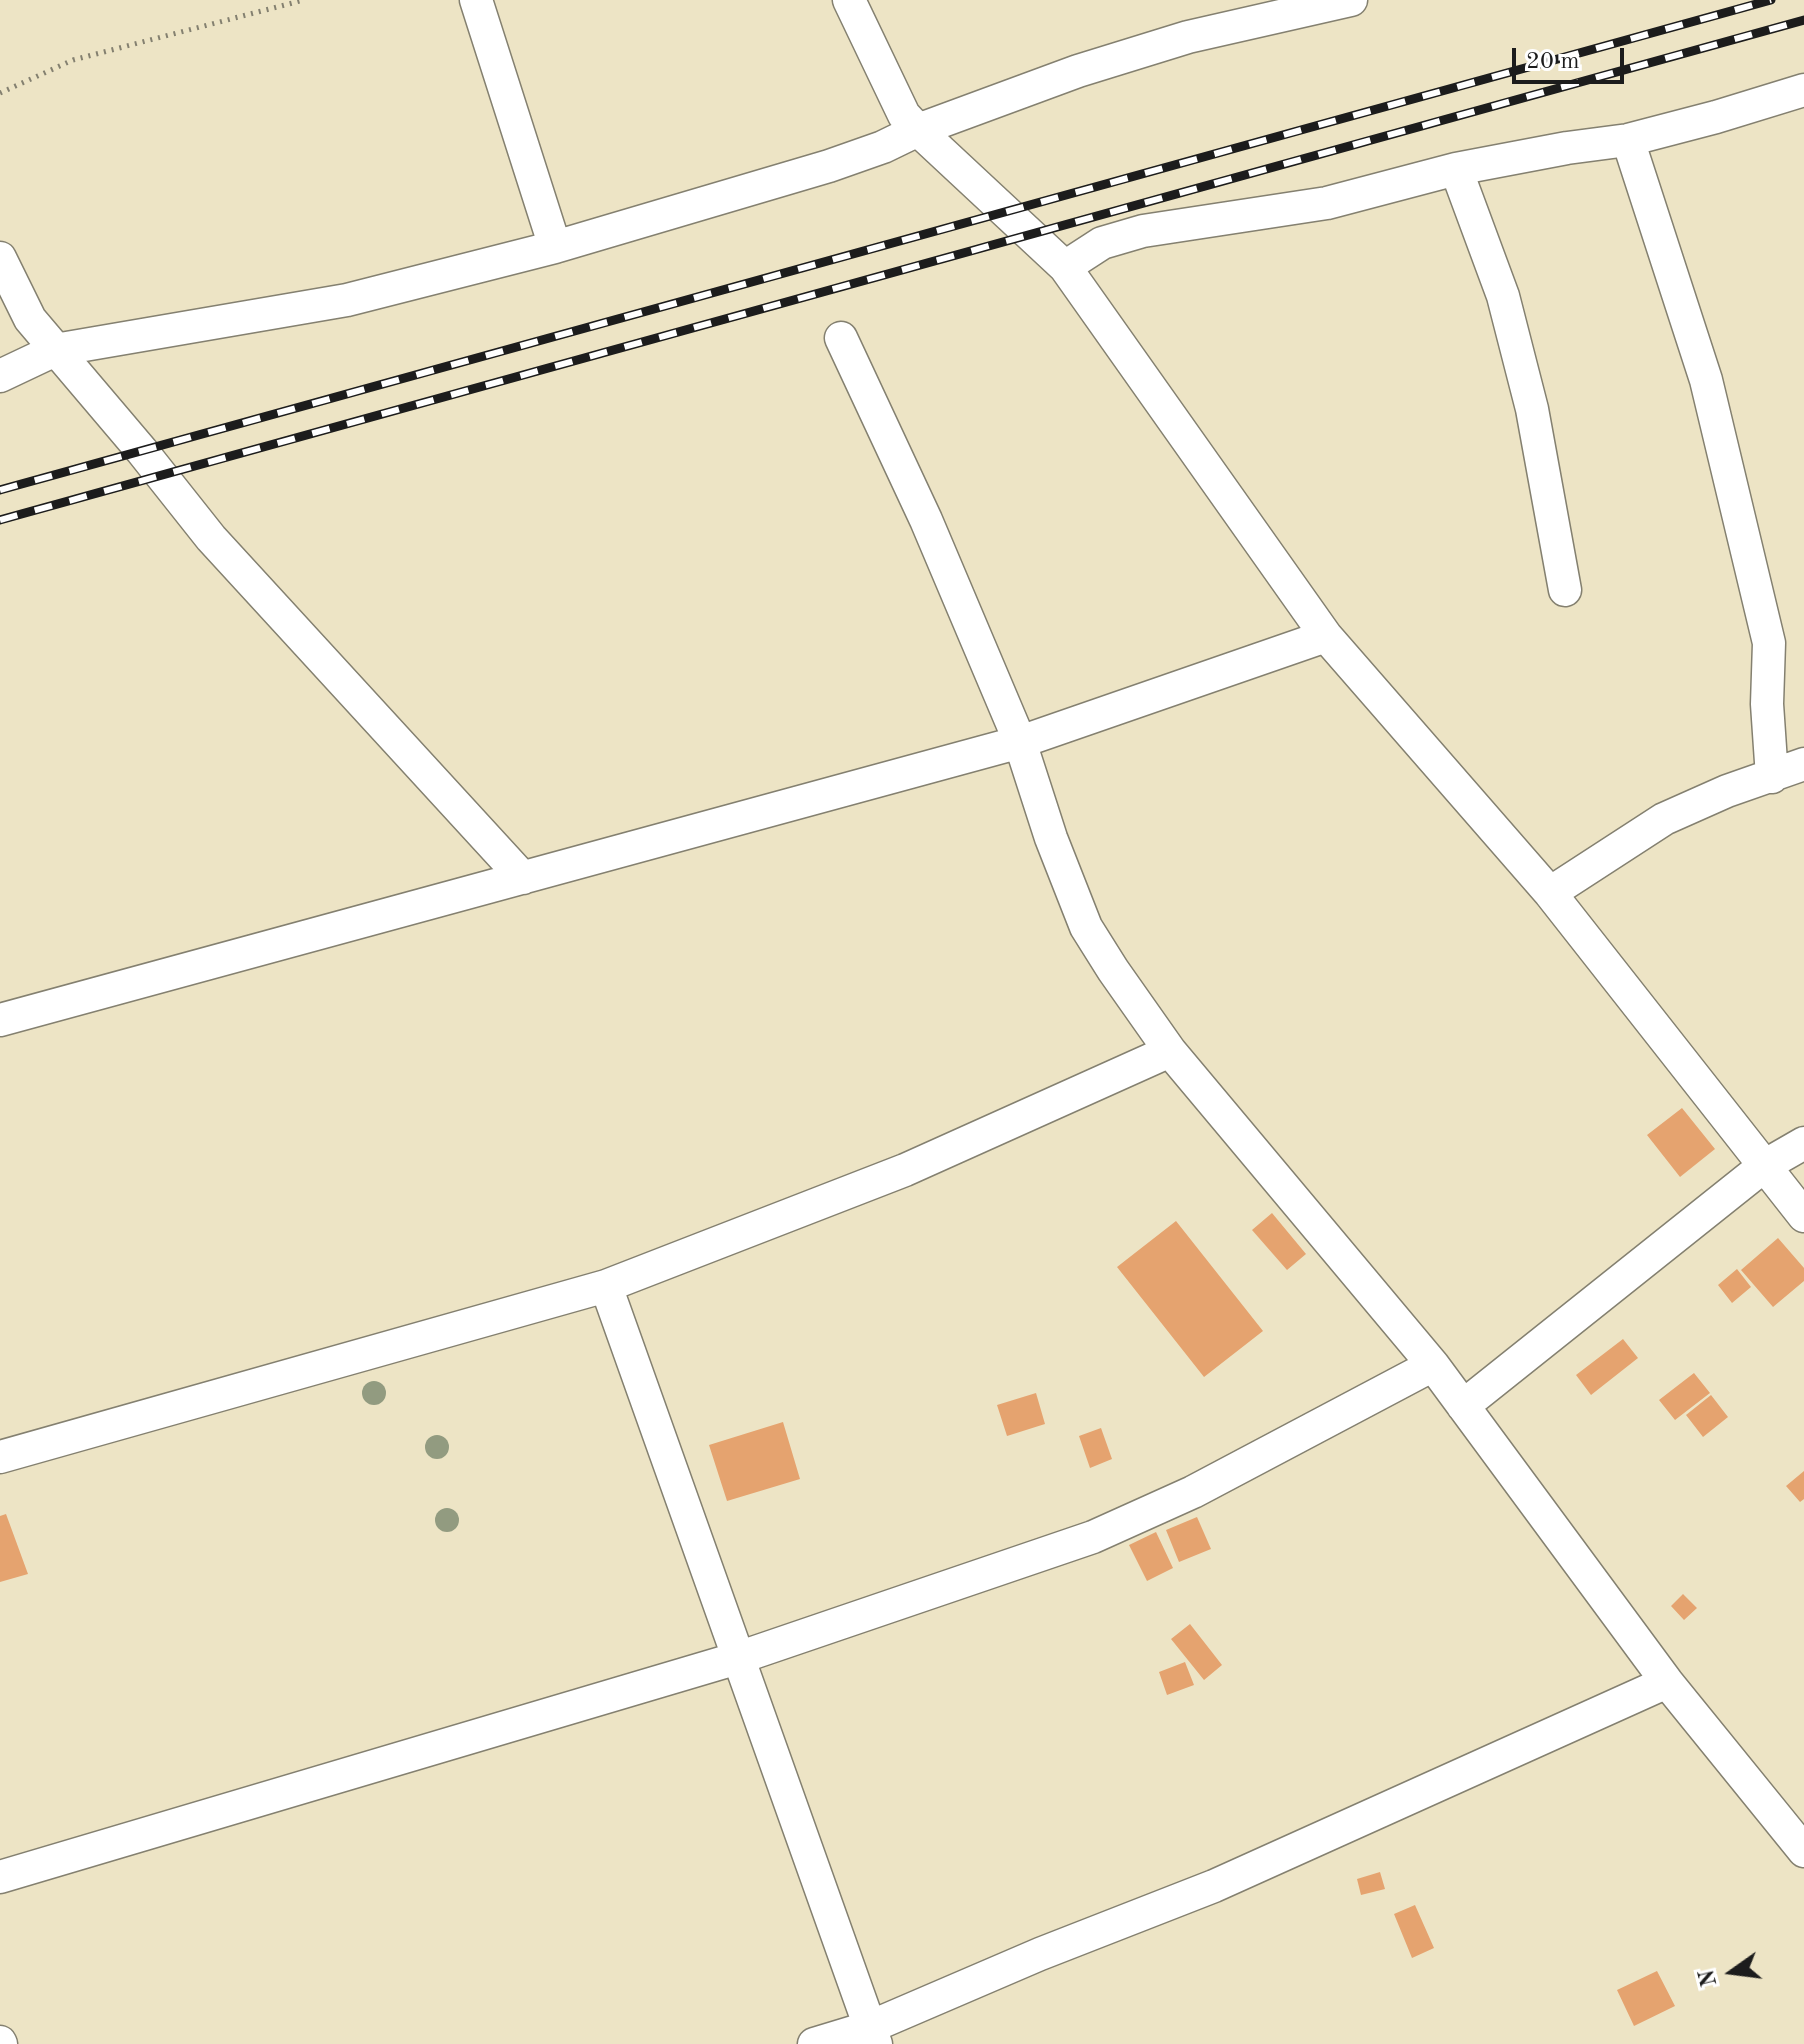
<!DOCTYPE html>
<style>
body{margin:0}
#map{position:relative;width:1804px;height:2044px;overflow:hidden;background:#ede4c5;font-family:"Old Standard TT",serif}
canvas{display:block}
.north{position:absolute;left:1692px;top:1932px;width:80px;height:80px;-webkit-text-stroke:6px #fff;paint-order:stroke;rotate:256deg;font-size:22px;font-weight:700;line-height:32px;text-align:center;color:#1c1c1c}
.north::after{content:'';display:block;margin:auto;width:28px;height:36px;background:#1c1c1c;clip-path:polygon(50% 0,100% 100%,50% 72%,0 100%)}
.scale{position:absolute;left:1512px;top:48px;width:112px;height:36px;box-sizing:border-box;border:4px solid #1c1c1c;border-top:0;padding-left:10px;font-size:24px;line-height:28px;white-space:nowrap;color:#1c1c1c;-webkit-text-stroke:6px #fff;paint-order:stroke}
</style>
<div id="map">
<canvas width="1804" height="2044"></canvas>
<div class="north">N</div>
<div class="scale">20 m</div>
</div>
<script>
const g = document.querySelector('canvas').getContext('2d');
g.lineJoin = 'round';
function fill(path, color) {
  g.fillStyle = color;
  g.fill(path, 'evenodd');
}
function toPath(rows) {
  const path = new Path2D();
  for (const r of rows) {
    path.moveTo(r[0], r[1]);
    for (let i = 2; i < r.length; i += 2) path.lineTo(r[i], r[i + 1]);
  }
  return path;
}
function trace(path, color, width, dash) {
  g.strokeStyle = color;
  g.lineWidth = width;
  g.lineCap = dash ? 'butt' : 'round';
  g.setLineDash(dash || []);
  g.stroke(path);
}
fill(toPath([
 [1682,1108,1715,1149,1680,1177,1647,1135],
 [1272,1213,1306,1254,1287,1270,1252,1230],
 [1176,1221,1263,1331,1204,1377,1117,1267],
 [1778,1238,1804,1268,1804,1281,1773,1307,1741,1270],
 [1737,1269,1751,1287,1732,1303,1718,1285],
 [1623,1339,1638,1358,1591,1395,1576,1375],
 [1694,1373,1710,1393,1675,1420,1659,1400],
 [1036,1393,1045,1424,1007,1436,997,1405],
 [1711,1395,1728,1417,1703,1437,1686,1415],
 [783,1422,800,1479,727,1501,709,1445],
 [1101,1428,1112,1459,1090,1468,1079,1436],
 [1804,1471,1804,1499,1800,1502,1786,1486],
 [6,1514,28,1574,0,1582,0,1516],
 [1197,1517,1211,1549,1179,1562,1166,1530],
 [1156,1532,1173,1568,1147,1581,1129,1545],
 [1683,1594,1697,1608,1684,1620,1671,1606],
 [1190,1624,1222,1665,1204,1680,1171,1639],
 [1185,1662,1194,1685,1167,1695,1159,1672],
 [1380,1872,1385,1889,1361,1895,1357,1879],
 [1415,1905,1434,1948,1412,1958,1394,1914],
 [1657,1971,1675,2006,1634,2026,1617,1990]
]), '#e5a36f');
const minor = toPath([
 [476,0,555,247],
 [849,0,904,115,918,130,1078,71,1188,37,1351,0],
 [1628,140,1706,380,1769,643,1767,704,1772,777],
 [1456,169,1503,296,1532,409,1565,590],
 [0,258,30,319,142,451,211,538,523,878],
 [1065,267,1102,243,1143,231,1327,203,1456,169,1567,148,1628,140,1716,117,1804,90],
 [841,338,926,520,1020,742,1051,838,1086,927,1113,970,1170,1051,1433,1365,1667,1682,1804,1851],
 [0,376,55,350,347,300,555,247,829,166,883,147,918,130,1065,267,1326,636,1550,893,1804,1216],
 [1550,893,1664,819,1727,791,1804,764],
 [0,1020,1020,742,1326,636],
 [606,1286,876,2044],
 [1463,1406,1764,1166,1804,1143],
 [0,1457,606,1286,905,1170,1170,1051],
 [0,1877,738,1658,1093,1537,1193,1492,1433,1365],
 [0,2042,1,2044],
 [814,2044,870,2027,1040,1954,1214,1886,1667,1682]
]);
trace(minor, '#848070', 35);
trace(toPath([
 [0,93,73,60,304,0]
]), '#848070', 5, [2, 6]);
trace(minor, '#fff', 32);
const rail = toPath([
 [0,490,1771,0],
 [0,520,1804,20]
]);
trace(rail, '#1c1c1c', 9);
trace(rail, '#fff', 6, [18]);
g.fillStyle = '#929b80';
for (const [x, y] of [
 [374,1393],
 [437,1447],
 [447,1520]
]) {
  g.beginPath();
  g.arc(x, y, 12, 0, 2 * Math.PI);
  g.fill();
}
</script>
